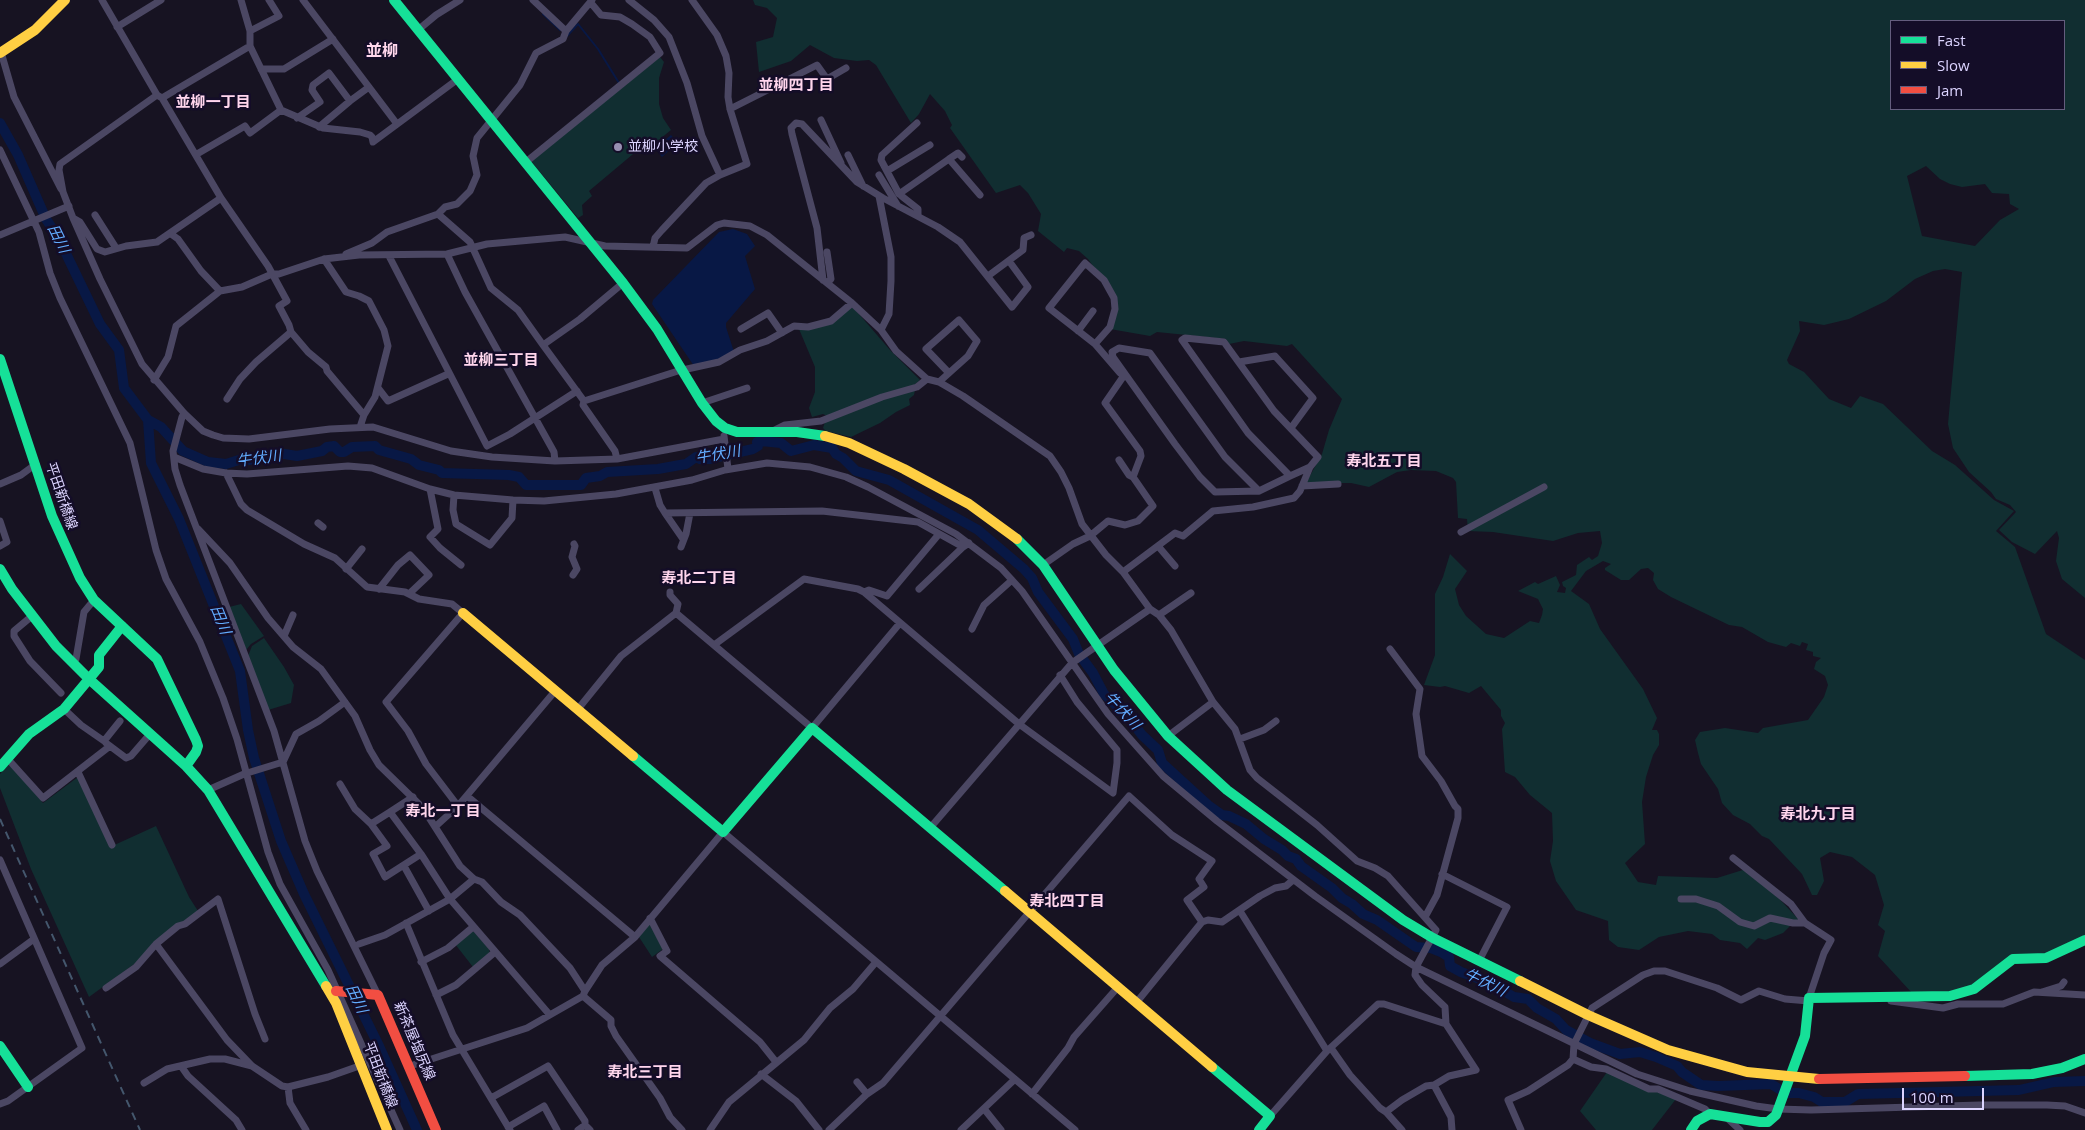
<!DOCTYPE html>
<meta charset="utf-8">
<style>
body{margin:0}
#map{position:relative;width:2085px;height:1130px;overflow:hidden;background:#171322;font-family:"Open Sans",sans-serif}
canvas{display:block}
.legend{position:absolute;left:1890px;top:20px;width:175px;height:90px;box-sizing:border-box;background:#140d28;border:1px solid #645d7e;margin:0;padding:6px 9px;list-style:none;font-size:15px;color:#dcd4ff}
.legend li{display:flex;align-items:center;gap:10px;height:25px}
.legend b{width:25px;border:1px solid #645d7e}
.scale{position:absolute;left:1902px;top:1088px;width:82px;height:22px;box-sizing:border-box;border:2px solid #dcd4ff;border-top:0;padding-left:6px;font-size:15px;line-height:18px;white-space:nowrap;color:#dcd4ff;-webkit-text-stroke:4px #140d28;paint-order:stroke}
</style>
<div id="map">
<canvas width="2085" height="1130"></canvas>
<ul class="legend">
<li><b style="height:6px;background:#16e098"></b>Fast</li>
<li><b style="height:6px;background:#ffcf43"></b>Slow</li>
<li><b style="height:6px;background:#f24e42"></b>Jam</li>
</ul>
<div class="scale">100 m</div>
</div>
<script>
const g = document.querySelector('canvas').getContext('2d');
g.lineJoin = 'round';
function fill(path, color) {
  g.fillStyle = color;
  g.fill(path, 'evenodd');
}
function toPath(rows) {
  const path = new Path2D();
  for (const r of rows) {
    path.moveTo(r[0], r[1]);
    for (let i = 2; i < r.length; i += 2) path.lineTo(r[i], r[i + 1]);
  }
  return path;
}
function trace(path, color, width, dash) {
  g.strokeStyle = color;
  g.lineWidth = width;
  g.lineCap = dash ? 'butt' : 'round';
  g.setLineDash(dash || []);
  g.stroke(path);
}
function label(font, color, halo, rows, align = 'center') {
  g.font = font + ' "Open Sans","Noto Sans JP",sans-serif';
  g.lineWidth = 5;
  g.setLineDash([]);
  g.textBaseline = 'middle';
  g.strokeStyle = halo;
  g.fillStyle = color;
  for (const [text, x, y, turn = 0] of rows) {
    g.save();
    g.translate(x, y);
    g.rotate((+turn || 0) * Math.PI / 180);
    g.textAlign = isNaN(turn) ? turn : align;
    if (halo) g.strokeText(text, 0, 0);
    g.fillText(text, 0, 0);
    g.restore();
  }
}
fill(toPath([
 [753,0,2085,0,2085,598,2062,579,2056,561,2059,538,2057,531,2035,554,2012,542,1999,530,2016,512,2010,505,1996,499,1991,492,1969,472,1953,448,1948,424,1962,272,1945,269,1933,271,1915,279,1886,301,1849,319,1824,325,1799,321,1800,331,1787,360,1789,364,1804,372,1829,399,1851,408,1860,396,1883,404,1932,451,1955,465,1994,500,2014,511,1996,531,2015,547,2046,634,2085,660,2085,937,2049,954,2018,955,1990,976,1961,990,1936,994,1912,993,1878,956,1885,931,1878,925,1884,905,1875,875,1852,857,1830,852,1820,858,1824,881,1817,895,1812,895,1802,874,1769,839,1762,836,1750,824,1733,815,1722,803,1718,789,1701,764,1698,753,1695,740,1700,732,1725,728,1758,733,1763,728,1808,720,1824,697,1828,685,1825,676,1814,669,1816,662,1821,658,1813,656,1813,652,1806,650,1808,644,1802,642,1800,646,1791,643,1786,647,1768,642,1742,627,1729,625,1671,597,1658,589,1653,580,1654,573,1648,568,1641,569,1629,580,1621,580,1605,570,1605,568,1611,564,1603,561,1586,571,1571,591,1589,604,1600,629,1643,689,1657,718,1652,730,1657,730,1659,734,1659,745,1653,755,1646,777,1642,802,1645,844,1625,863,1638,882,1656,885,1658,876,1717,878,1746,869,1770,889,1801,922,1790,926,1783,933,1765,940,1758,938,1747,949,1740,943,1720,940,1712,934,1688,931,1659,937,1639,950,1618,947,1609,940,1608,921,1576,910,1556,881,1550,861,1553,841,1552,813,1530,795,1515,777,1505,772,1502,729,1505,723,1501,716,1501,710,1481,686,1469,693,1445,686,1440,687,1424,685,1435,655,1435,594,1443,577,1450,554,1467,571,1455,589,1459,605,1466,616,1486,634,1504,638,1530,621,1539,623,1542,615,1543,609,1538,599,1518,591,1535,582,1538,584,1556,576,1560,585,1557,592,1565,593,1566,588,1563,586,1562,582,1576,575,1577,565,1589,557,1592,560,1598,556,1602,543,1600,531,1578,533,1553,541,1493,532,1468,531,1467,519,1458,518,1456,482,1453,478,1436,471,1411,470,1397,472,1369,487,1351,483,1306,483,1322,454,1329,430,1342,399,1292,344,1287,346,1244,341,1229,344,1226,339,1157,332,1150,336,1110,329,1115,297,1088,259,1079,251,1067,248,1064,252,1038,231,1041,214,1028,193,1020,185,996,193,950,128,952,125,945,111,930,94,919,114,911,123,876,65,869,60,857,61,834,58,810,45,791,61,759,72,756,42,773,37,777,18,767,8,755,5],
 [1891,21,2064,21,2064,109,1891,109],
 [1926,166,1940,179,1950,184,1962,187,1985,184,1992,193,2009,194,2010,204,2019,209,2000,220,1975,246,1922,236,1907,176],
 [660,57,664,62,659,78,659,104,663,118,671,130,649,148,645,144,589,191,592,196,582,205,583,215,578,218,531,161],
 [852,306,890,350,920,380,913,386,827,416,823,414,812,417,809,408,815,392,815,367,799,329,810,329],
 [915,390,914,395,909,399,910,405,896,412,880,423,851,437,826,431,823,428,825,422,885,398],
 [241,604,264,636,251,644,246,650,229,607],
 [264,638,284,667,294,685,291,703,268,710,248,656,252,646],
 [8,765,13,768,43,803,78,777,110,847,156,826,189,897,198,911,133,965,89,997,31,869,0,788,0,774],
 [649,923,663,949,652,957,639,937],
 [470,931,474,932,489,949,490,954,473,967,455,944],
 [1607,1072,1657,1091,1676,1099,1652,1130,1596,1130,1580,1111]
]), '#112e31');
fill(toPath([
 [671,135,678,143,662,157,655,148],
 [733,229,747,234,755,246,745,256,755,289,726,323,726,327,734,352,719,360,694,366,652,304,653,300,719,232]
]), '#081845');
trace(toPath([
 [543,14,560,30],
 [567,36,578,24,598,49,619,83]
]), '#081845', 2);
trace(toPath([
 [0,123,18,155,46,219,58,237,100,324,119,350,124,388,148,420,151,463,179,519,240,671,248,730,254,758,281,841,304,894,379,1046,417,1130],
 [148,420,161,427,183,451,208,462,226,464,242,459,250,460,278,453,297,456,322,451,327,447,334,446,340,452,344,452,352,447,375,446,379,450,411,459,419,465,439,470,442,473,509,475,519,477,526,485,581,485,586,478,600,476,607,472,658,469,680,465,686,464,696,457,700,459,709,459,753,449,758,446,757,442,761,441,781,443,791,451,814,445,832,448,836,454,843,458,856,471,889,480,978,530,1024,569,1032,578,1038,592,1073,639,1079,654,1093,673,1104,694,1130,719,1142,735,1158,750,1162,763,1208,805,1222,815,1229,816,1246,824,1264,839,1282,850,1288,856,1296,859,1301,866,1332,888,1342,898,1352,904,1363,914,1377,920,1416,947,1431,948,1441,952,1449,957,1450,966,1461,972,1488,982,1514,997,1528,999,1537,1008,1556,1019,1566,1030,1590,1043,1620,1054,1640,1052,1656,1057,1677,1066,1682,1072,1701,1085,1718,1086,1771,1084,1786,1093,1799,1093,1814,1097,1822,1102,1845,1102,1858,1094,2019,1090,2054,1082,2085,1081]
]), '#081845', 10);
trace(toPath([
 [102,0,157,95,162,98,221,198,268,266,287,301,279,306,289,325,291,332,308,352,326,367,327,371,364,415],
 [303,0,397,124],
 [533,0,566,31],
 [592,0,566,31,563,39,536,53,520,85,477,138,473,156,477,175,470,191,457,204,445,207,438,214,470,242,491,288,518,310,543,345,584,401,583,405,615,451,617,459],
 [629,0,654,20,669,37,687,83,702,136,720,175],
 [117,27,161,0],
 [418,30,436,15,460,0],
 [250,31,279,16,269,0],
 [250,46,281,110,323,128,360,132,370,135,372,137,373,142,458,79],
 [1,52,14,97,61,189],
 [261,69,284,69,333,39],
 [157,95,60,164,59,170,63,192,73,218,80,222,97,249,105,252,126,246,157,242,221,198],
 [162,98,250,46,250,31,241,0],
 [730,109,817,65,827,79,846,68],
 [297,118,320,102,312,90,313,85,329,73,350,101,369,87],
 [821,120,841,163],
 [917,123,882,155,881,160,899,194,918,209,918,216],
 [319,127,350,101],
 [0,150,39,232,50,273,60,298,130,443,156,550,166,579,200,642,223,698,237,739,268,852,280,884,328,970,400,1130],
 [197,154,245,126,250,133,281,110],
 [848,155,863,186],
 [949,159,958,153,962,157],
 [526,162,660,53,650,37,632,24,620,17,601,15,591,3],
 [887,171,930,145],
 [879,175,898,206],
 [899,194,949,159,980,195],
 [879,196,891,257,891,281,889,314,881,330],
 [95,215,116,248],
 [73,218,100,279,142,364,184,413,203,431,213,435,223,438,249,439,330,429,373,427,451,451,492,457,555,461,617,459,724,439],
 [171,234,178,239,201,271,220,291],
 [0,235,69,206],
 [653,247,655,238,662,230,706,183,720,175,747,164,730,109,728,97,729,73,726,56,717,35,692,0],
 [346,254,372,243,387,232,438,214],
 [447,254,465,292,554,452,555,461],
 [389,256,487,446,510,434,577,391],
 [324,259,346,292,359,296,369,301,384,330,388,346,375,397,364,415,360,427],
 [988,276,1023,250,1024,238,1031,235],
 [823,280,817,228,792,134,791,128,796,123,802,124,857,182,883,198,938,227,960,242,1012,307,1028,287,1009,261],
 [827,283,831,279,827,252],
 [741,329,768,313,782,333],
 [1078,331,1093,311],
 [1095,344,1110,327,1115,309,1114,298,1104,280,1085,263,1049,308,1095,344,1120,373],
 [543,345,580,319,623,283],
 [1239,362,1275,356,1313,398,1291,428],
 [154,380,168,357,176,326,220,291,242,287,272,274,279,274,324,259,359,255,447,254,487,244,565,237,605,246,687,248,717,225,724,223,750,226,767,235,852,303,881,330,896,351,927,379,939,382,963,396,1050,456,1061,472,1069,488,1082,524,1106,555,1123,572,1150,609,1159,615,1171,630,1213,702,1235,729,1250,770,1257,778,1317,825,1357,861,1375,868,1388,876,1436,930,1416,967,1415,975,1422,985,1445,1007,1446,1024,1476,1070,1449,1076,1434,1085,1426,1086,1402,1100,1386,1112],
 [939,382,968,356,977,341,959,320,926,349,949,373],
 [378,388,388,401,448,374],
 [227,399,240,379,256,362,291,332],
 [584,401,678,371,719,362,740,350,767,341,794,326,808,327,831,321,852,303],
 [702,403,747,388],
 [184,413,182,417,173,451,175,469,180,485,274,731,305,841,317,871,378,995],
 [775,430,785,425,821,421,882,397,917,387,927,379],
 [724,436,728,469],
 [174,457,203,469,226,473,247,474,348,466,372,468,430,489,454,495,513,500,544,501,616,494,692,480,725,470,767,463,810,467,846,477,868,487,956,534,1001,568,1022,591,1108,714,1163,776,1217,821,1315,896,1396,954,1416,967,1637,1074,1690,1091,1756,1106,1778,1109,1811,1110,1980,1105,2047,1105,2065,1106,2085,1113],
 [1119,460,1129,475,1133,477],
 [226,473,241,504,247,510,304,544,335,558,367,587,405,592,419,599,452,604,463,613,386,702,408,731,426,764,458,806],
 [0,484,21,475,36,464],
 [1302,486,1338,484],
 [655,488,660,505,665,513,822,511,918,522,963,547,969,543],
 [430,489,438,529,430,537,440,548,461,565],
 [1259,491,1225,457,1150,353,1119,348,1112,352,1113,357,1175,444,1200,477,1215,492,1259,491,1290,476,1310,467,1318,457,1274,411,1224,342,1185,338,1182,340,1248,433,1290,476],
 [454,495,453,510,456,524,490,545,512,518,513,500],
 [665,513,683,539],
 [0,521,7,542,0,546],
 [318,523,323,527],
 [198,529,230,563,268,618,293,647,321,669,355,716,370,750,379,765,423,808,460,866,474,879,482,882,501,902,520,915,570,968,585,991,583,996],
 [1461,532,1544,487],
 [1158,546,1175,566],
 [681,547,686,534,690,513],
 [1043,565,1073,544,1090,536,1108,521,1125,525,1138,521,1153,506,1133,477,1141,456,1140,451,1105,403,1125,374],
 [346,569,362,549],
 [1123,572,1175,533,1183,536,1213,511,1253,507,1294,498,1300,491,1310,467],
 [573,575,577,569,572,557,575,546,574,544],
 [379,589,398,565,410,555,429,575,410,593],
 [919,589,963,547],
 [670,592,670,595,678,604,676,613],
 [864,592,869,590,887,596,939,534],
 [1159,615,1191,593],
 [32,616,14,631,14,636,30,661,61,693],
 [972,629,984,605,1012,580],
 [284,636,293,615],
 [714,645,804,579,858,589,864,592,1019,724,1113,793,1117,763,1117,750,1077,702,1060,675],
 [1390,649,1420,689,1416,714,1422,756,1441,781,1455,806,1458,809,1458,818,1437,895,1425,917],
 [76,659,84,612,94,600],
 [64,709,81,725,104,741,120,721],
 [578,709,621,656,676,613,812,728,900,623],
 [1168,736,1213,702],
 [1240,739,1264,730,1276,721],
 [106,743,126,758,131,756,150,734],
 [7,758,43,798,110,746],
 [78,772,112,845],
 [340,784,355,809,371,824,387,846,373,854,385,877,421,854,390,812,371,824],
 [208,790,244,774,283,762,296,734,319,721,345,702],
 [467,796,635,937],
 [390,812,413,797],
 [436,826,458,806,556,690],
 [930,828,1072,663,1150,609],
 [421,854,450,899,549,1014],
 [1733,858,1791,904,1805,923,1831,940,1824,953,1809,998],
 [0,860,82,1048,8,1101,0,1104],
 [404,866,429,911],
 [1442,874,1507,907,1479,961],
 [1681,899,1696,899,1718,906,1740,922,1754,926,1770,918,1793,923,1805,923],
 [1240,911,1327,1051],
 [650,918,667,951,660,956,760,1042,776,1062],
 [406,923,453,1035,510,1130],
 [156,944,227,1040,252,1066,282,1086,288,1087,328,1077,362,1065],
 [359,944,385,935,450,899,474,879],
 [421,962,448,948,473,927],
 [0,964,34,939],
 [106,988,136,967,156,944,178,926,185,924,218,899,255,1014,265,1039],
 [585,991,602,965,635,937,723,832,1075,1130],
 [2042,992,2061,986,2064,982],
 [436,995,456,985,495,952],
 [583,996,611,1020,611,1026,616,1036,660,1098,670,1117,682,1130],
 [1891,1001,1943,1008,1958,1004,2003,1004,2034,992,2085,995],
 [1136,1003,1202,922,1208,920,1222,922,1260,896,1275,888,1286,886,1293,880],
 [1331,1048,1350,1075,1380,1108,1386,1112,1402,1130],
 [1573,1059,1591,1067,1606,1069,1649,1089,1658,1089,1705,1109,1710,1114],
 [181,1066,188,1076,236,1120,242,1130],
 [410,1066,527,1028,583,996],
 [761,1074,796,1101,819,1130],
 [857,1082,867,1094],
 [144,1083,167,1069,210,1059,225,1059,252,1066],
 [1434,1085,1451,1117,1452,1130],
 [288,1087,290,1103,306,1130],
 [1032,1094,1068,1048,1074,1037,1118,987],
 [491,1098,548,1066,585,1121,585,1125],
 [985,1110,1001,1130],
 [1270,1116,1327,1051,1378,1004,1384,1004,1446,1024],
 [1726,1117,1740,1130],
 [508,1127,544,1106,557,1130],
 [578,1130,585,1125,590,1130],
 [710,1130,729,1102,804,1040,830,1008,853,989,876,962],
 [829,1130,867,1094,883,1083,1129,796,1172,835,1212,861,1199,879,1204,887,1187,900,1202,922],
 [961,1130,1014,1080],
 [1521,1130,1508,1100,1528,1091,1568,1065,1573,1059,1574,1044,1592,1008,1643,975,1654,971,1665,971,1717,988,1741,1000,1759,991,1785,999,1809,1001]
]), '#4b4763', 7);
trace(toPath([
 [394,0,623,283,657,329,702,403,716,421,725,428,737,432,797,432,825,436],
 [0,359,52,516,80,578,94,600,157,659,196,740,198,746,196,752,186,766],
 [1017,539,1043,565,1114,670,1168,736,1227,790,1403,920,1433,938,1520,981],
 [0,569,12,589,56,646,89,679,186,766,208,790,326,986],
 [633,756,723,832,812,728,1005,891],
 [0,767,29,734,64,709,99,667,99,655,122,626],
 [0,1046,28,1087],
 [1212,1067,1270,1116,1259,1130],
 [1965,1076,2032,1074,2062,1068,2085,1059],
 [1691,1130,1697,1121,1710,1114,1760,1122,1768,1122,1776,1115,1805,1036,1809,998,1950,996,1974,989,2013,959,2046,958,2085,940]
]), '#16e098', 10);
trace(toPath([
 [0,53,35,30,65,0],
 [825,436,849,443,904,469,969,504,1017,539],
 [463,613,633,756],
 [1005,891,1212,1067],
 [1520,981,1588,1015,1668,1050,1747,1072,1819,1079],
 [326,986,336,1003,387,1130]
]), '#ffcf43', 10);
trace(toPath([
 [336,991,378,995,436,1130],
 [1819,1079,1965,1076]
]), '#f24e42', 10);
trace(toPath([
 [0,819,140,1130]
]), '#44576d', 2, [8, 6]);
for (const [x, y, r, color] of [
 [618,147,5,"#9790b2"]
]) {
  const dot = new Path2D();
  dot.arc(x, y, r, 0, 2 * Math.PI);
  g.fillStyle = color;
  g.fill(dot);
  trace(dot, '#140d28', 2);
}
label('14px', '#dcd4ff', '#140d28', [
 ["並柳小学校",628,147]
], 'left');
label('14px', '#dcd4ff', '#140d28', [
 ["平田新橋線",61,496,71],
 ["新茶屋塩尻線",414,1041,67],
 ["平田新橋線",380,1075,69]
]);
label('bold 15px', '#ffd6ed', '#140d28', [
 ["並柳四丁目",796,86],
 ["並柳一丁目",213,103],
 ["並柳三丁目",501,361],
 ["寿北五丁目",1384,462],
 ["寿北二丁目",699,579],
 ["寿北一丁目",443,812],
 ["寿北九丁目",1818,815],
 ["寿北四丁目",1067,902],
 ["寿北三丁目",645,1073]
]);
label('italic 15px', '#62acff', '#140d28', [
 ["田川",58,239,64],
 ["牛伏川",718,455,-10],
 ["牛伏川",259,459,-8],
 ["田川",220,620,68],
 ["牛伏川",1122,711,47],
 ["牛伏川",1485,983,26],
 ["田川",356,999,65]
]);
label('bold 16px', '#ffd6ed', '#140d28', [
 ["並柳",382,51]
]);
</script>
